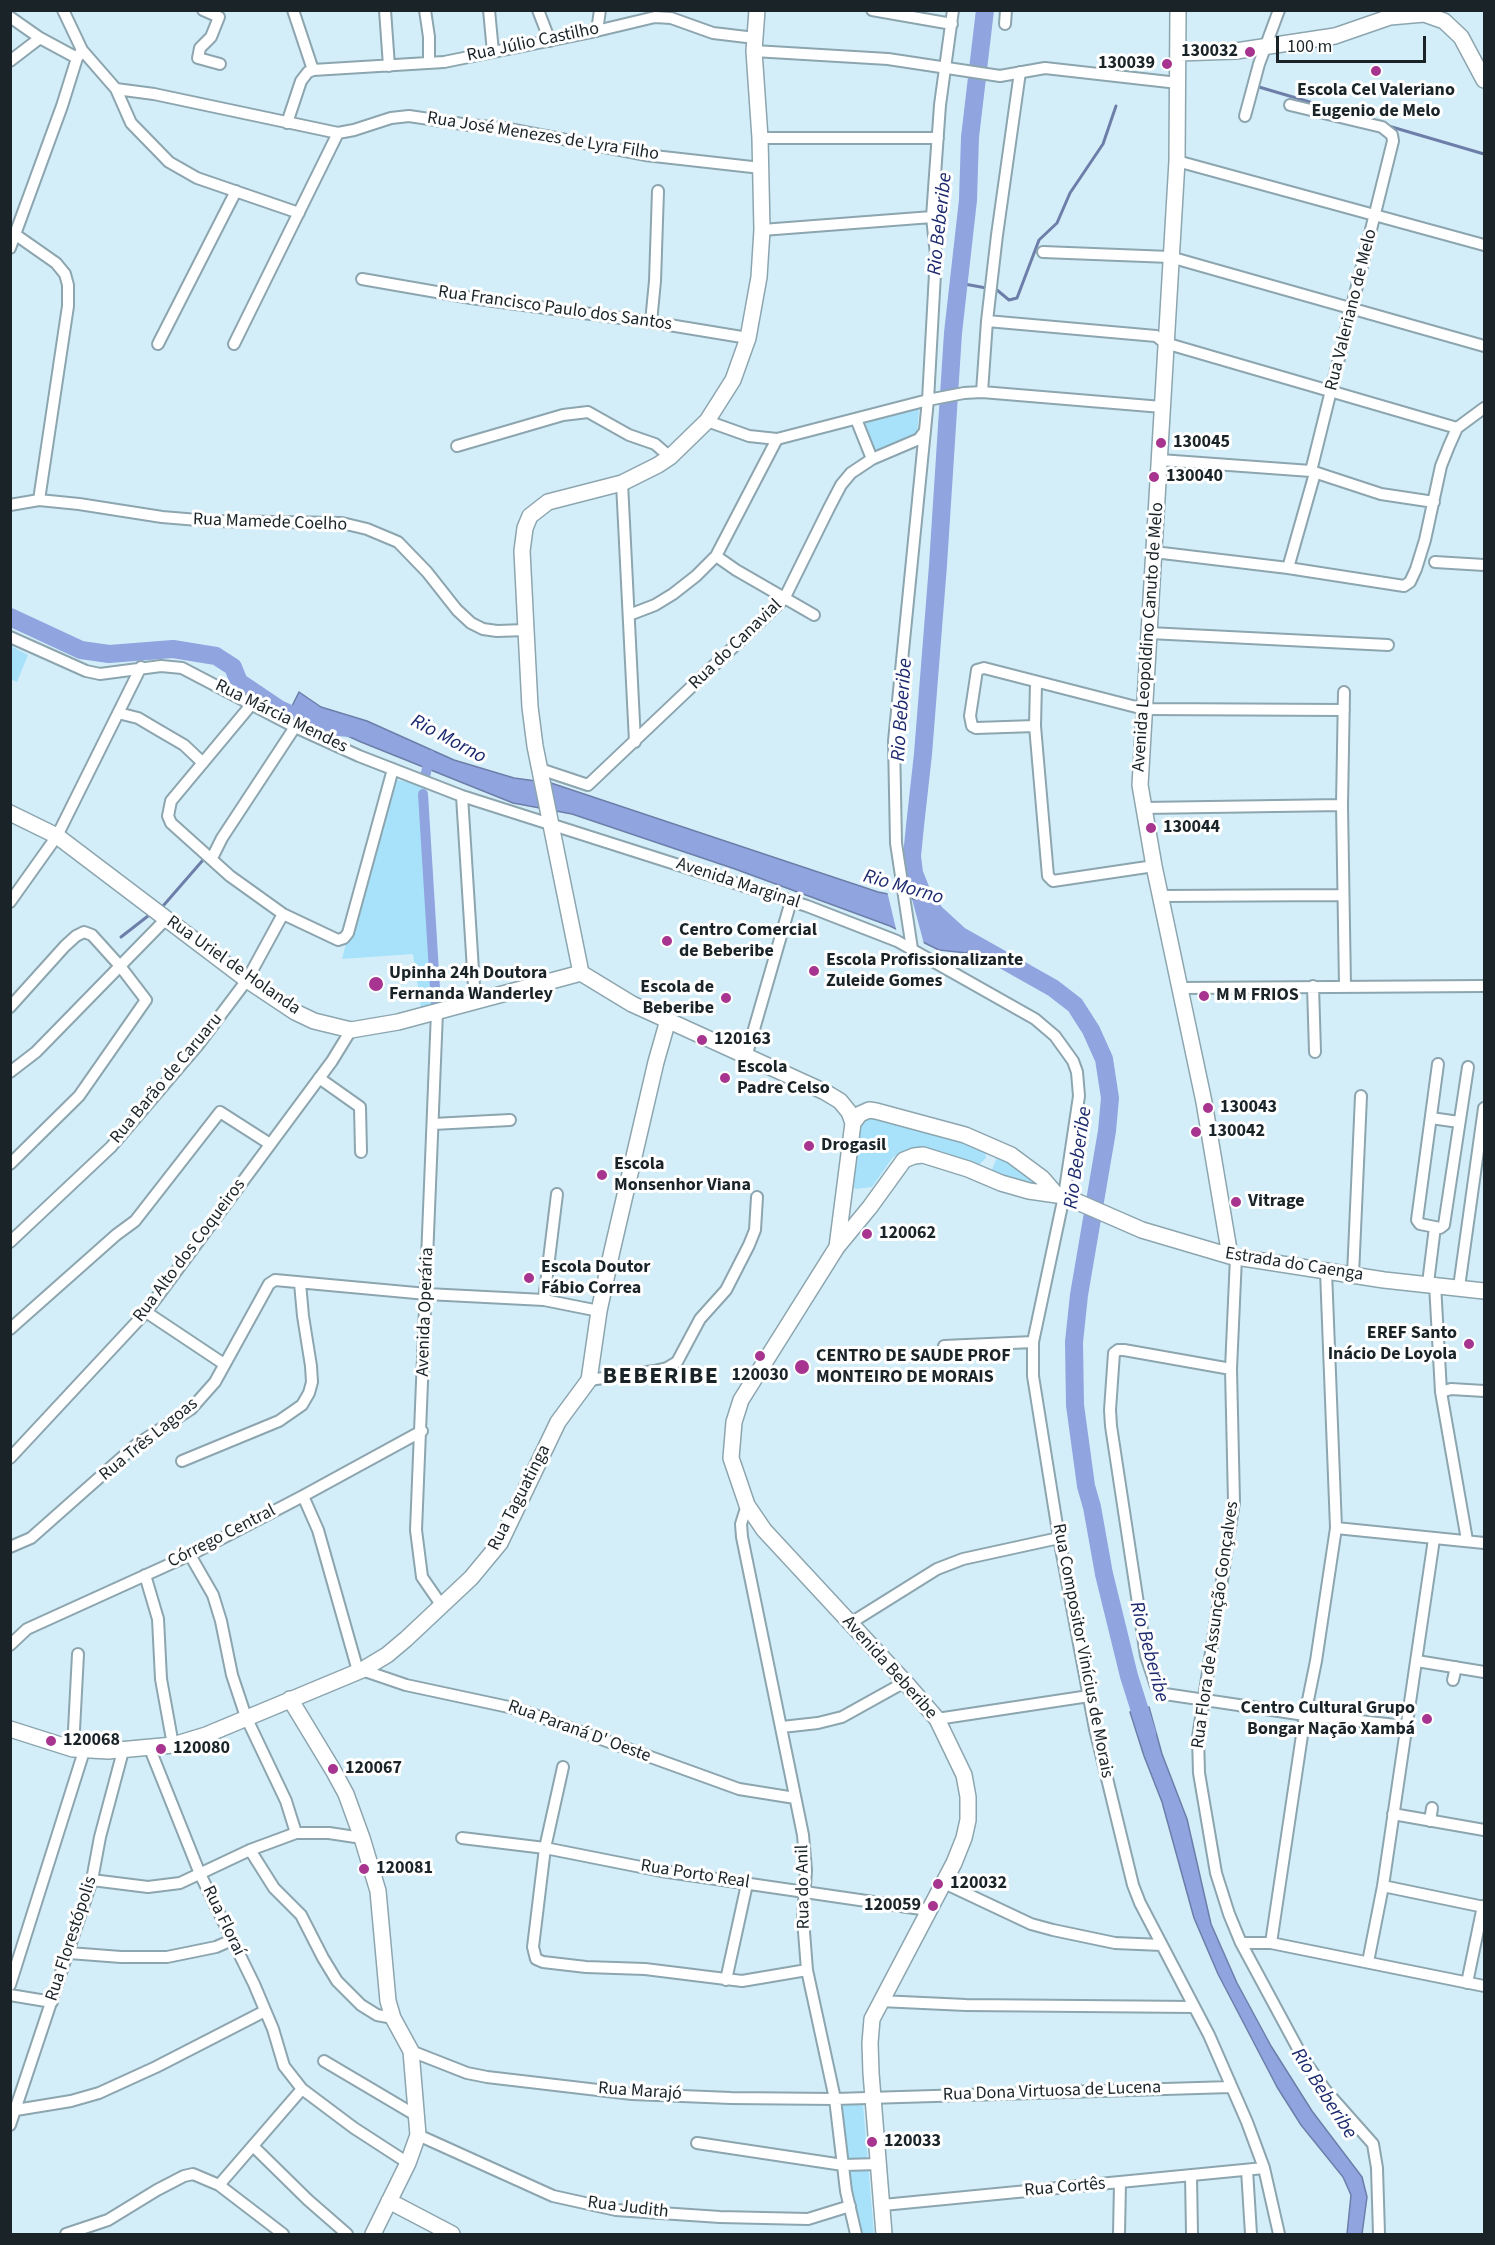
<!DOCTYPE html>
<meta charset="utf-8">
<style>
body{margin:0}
#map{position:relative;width:1495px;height:2245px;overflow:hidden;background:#d4eef9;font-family:"Source Sans 3",sans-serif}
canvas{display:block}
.frame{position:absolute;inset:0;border:12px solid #1a2428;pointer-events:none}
.scale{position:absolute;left:1276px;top:36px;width:150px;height:27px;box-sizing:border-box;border:3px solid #1a2428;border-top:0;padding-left:8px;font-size:18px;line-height:21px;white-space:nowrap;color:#1a2428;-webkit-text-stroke:4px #fff;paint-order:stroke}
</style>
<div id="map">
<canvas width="1495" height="2245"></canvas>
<div class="frame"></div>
<div class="scale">100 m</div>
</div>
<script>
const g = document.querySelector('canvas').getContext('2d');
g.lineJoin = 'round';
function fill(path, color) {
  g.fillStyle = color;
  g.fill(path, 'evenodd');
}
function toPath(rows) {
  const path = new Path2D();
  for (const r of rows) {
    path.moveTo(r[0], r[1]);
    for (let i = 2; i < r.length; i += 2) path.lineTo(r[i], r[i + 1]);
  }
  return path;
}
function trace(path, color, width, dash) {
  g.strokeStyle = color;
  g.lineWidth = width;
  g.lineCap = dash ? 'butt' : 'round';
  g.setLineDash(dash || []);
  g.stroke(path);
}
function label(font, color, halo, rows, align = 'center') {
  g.font = font + ' "Source Sans 3",sans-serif';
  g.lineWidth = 6;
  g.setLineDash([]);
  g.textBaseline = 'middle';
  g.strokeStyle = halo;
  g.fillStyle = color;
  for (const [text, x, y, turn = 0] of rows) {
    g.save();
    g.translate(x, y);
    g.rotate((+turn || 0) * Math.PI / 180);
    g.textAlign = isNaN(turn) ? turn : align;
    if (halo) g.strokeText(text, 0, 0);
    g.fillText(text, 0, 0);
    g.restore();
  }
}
fill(toPath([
 [916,408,919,409,917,433,876,452,874,450,865,422],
 [11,646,28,655,17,682,11,679],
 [397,780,425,785,425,803,438,1003,421,1008,413,954,342,959,347,939,352,933],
 [873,1117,961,1140,985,1150,986,1158,978,1166,921,1148,912,1148,893,1157,872,1187,856,1189,851,1186,855,1132,862,1122],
 [999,1153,1042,1188,990,1174],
 [840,2102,863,2104,874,2234,861,2234,847,2175]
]), '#a8e2fa');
const water = toPath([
 [299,692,321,707,367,721,454,760,514,778,551,783,878,892,919,900,932,921,970,949,967,953,939,950,890,926,735,869,572,814,513,803,361,742,290,710,299,692],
 [1149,1707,1162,1754,1187,1819,1211,1924,1237,1983,1271,2046,1312,2111,1362,2177,1367,2197,1362,2234,1347,2234,1351,2195,1343,2177,1301,2125,1277,2087,1218,1974,1194,1918,1162,1802,1144,1756,1130,1712,1149,1707]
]);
fill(water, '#90a4e0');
trace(water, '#6d7ea9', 1.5);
fill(toPath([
 [887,891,912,899,924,944,897,933]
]), '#d4eef9');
trace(toPath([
 [1259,87,1347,113],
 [1385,125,1484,154],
 [959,283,997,290,1009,300,1017,298,1039,240,1057,223,1070,193,1103,144,1116,106],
 [163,906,203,860],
 [121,937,148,916]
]), '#6d7ea9', 3);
trace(toPath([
 [425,777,430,755],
 [423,794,436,1004]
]), '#90a4e0', 10);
trace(toPath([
 [985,10,970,137,968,200,953,333,938,565,923,754,915,826,912,856,914,873,922,893,935,913,959,935,1053,988,1075,1005,1091,1030,1104,1059,1110,1098,1107,1131,1079,1295,1074,1342,1075,1405,1086,1486,1092,1507,1104,1574,1129,1676,1147,1733],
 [10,617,81,650,109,654,173,649,216,656,233,667,239,682,279,709,292,715,301,715,310,722,322,726,351,728]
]), '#90a4e0', 18);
const street = toPath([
 [63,10,82,50,116,89,131,123,169,162,197,178,299,213],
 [203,10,219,17,211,37,200,48,198,58,220,64],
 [293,10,313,70],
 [385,10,389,66],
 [425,10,429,37,429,63],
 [489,10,493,52],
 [538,10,550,41],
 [872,10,952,24],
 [10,17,40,38,77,58],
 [1005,24,1006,10],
 [597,31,600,10],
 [754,51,888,59,1000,76,1045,68,1178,83],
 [10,61,40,38],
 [116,89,154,94,338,133,354,130,391,118,409,116,469,125,505,128,645,155,761,168],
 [1290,105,1382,127,1392,135,1393,141,1311,471],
 [1245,116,1259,64,1279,10],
 [287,123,301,81,308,72,313,70,444,62,592,32,655,17,671,18,713,33,755,38],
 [760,138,938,138],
 [1177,161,1484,245],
 [762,230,932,217],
 [10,234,16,235,56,263,65,274,68,285,68,306,39,500],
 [10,248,62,106,77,58,82,50],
 [1043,252,1170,257,1484,346],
 [362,279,471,298,651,322,748,338],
 [987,321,1156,336,1165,343,1457,428],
 [651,322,655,281,658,191],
 [158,344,236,191],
 [234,344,338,133],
 [982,392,987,321,997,235,1020,72],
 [856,419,872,459],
 [707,421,749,436,777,439,928,400,964,393,982,392,1162,407],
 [457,446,563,415,588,412,629,435,655,444,670,457],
 [1160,460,1311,471,1381,494,1434,502],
 [622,483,635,742],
 [10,505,39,500,79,504,162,517,210,521,342,523,367,529,398,542,427,572,457,610,471,623,483,629,497,631,526,630],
 [1154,552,1288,568,1404,586,1410,582,1416,569,1425,540,1441,466,1449,446,1457,428,1484,408],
 [716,556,736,570,814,615],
 [1435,562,1484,565],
 [1288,568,1315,473],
 [629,615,655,605,673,594,696,576,716,556,777,439],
 [1149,633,1388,645],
 [10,637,86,671,100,674,161,666,182,668,295,727,359,756,462,796,807,906,897,941,1035,1019,1055,1036,1073,1061,1077,1072,1079,1096,1064,1196,1033,1342,1033,1376,1059,1538,1095,1729,1133,1885,1140,1903,1209,2035,1247,2122,1264,2168,1279,2234],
 [1036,683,1035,726,1048,876,1053,881,1154,866],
 [1344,692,1342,805,1345,986],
 [251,705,171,801,168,816,171,823,230,876,283,914,338,940,344,938,348,933,393,769],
 [118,713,138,718,160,731,184,745,203,763],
 [1035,726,976,728,972,726,970,716,977,670,984,668,1144,709,1344,710],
 [540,769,588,785,784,599,829,508,841,485,851,473,872,459,919,439,925,431],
 [462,796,475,1002],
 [1143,808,1342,805],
 [212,858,222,838,295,727],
 [1161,896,1343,895],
 [10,902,57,836,141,667],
 [912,949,896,843,894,741,928,400,936,255,932,217,940,105,953,10],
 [1313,986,1315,1052],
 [1180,988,1484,986],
 [10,1007,65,946,76,936,84,932,92,935,120,966,146,1000,79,1096,10,1164],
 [437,1012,416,1530,422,1577,442,1606],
 [746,1057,791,901],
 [10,1072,36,1052,166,919],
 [319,1078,360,1107,361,1152],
 [1431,1118,1459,1122],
 [433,1124,510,1120],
 [1435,1227,1440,1228,1444,1225,1468,1067],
 [10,1242,111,1147,198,1045,247,980,283,914],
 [1236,1257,1231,1369,1234,1502,1198,1737,1199,1773,1216,1873,1229,1914,1241,1943,1304,2060,1326,2091,1373,2144,1377,2168,1379,2234],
 [1353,1275,1361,1096],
 [1428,1283,1435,1227,1420,1224,1417,1220,1438,1064],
 [1435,1284,1441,1392],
 [1459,1287,1484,1108],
 [544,1300,557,1194],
 [146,1312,224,1364],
 [10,1329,116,1235,135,1221,220,1112,270,1144],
 [944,1346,1033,1342],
 [1231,1369,1124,1350,1118,1350,1114,1353,1110,1410,1111,1426,1146,1656,1156,1686,1165,1694,1305,1715,1405,1726],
 [589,1380,654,1371,667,1368,677,1362,700,1319,726,1290,749,1245,755,1230,757,1197],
 [10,1458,146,1312,332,1061,351,1030],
 [182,1461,279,1421,302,1405,309,1393,312,1382,311,1366,303,1316,300,1283],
 [303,1496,318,1530,358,1671],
 [747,1505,741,1524,742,1537,803,1835,806,1870,803,1919,807,1970,835,2099,846,2191,856,2234],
 [1336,1528,1484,1543],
 [1467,1540,1441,1392,1451,1389,1484,1391],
 [10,1547,31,1538,136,1445,191,1409,215,1382,269,1284,275,1280,427,1294,544,1300,599,1311],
 [190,1555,213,1595,221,1621,232,1675,246,1717,286,1801,296,1833],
 [145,1575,158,1619,161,1679,173,1745],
 [849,1624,937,1569,963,1559,1059,1538],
 [10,1645,27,1629,190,1555,303,1496,422,1431],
 [1417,1661,1484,1672],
 [362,1670,406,1685,518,1709,739,1789,795,1798],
 [1453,1680,1456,1667],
 [937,1719,1089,1696],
 [782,1727,818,1723,842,1717,905,1682],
 [73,1749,78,1654],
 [150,1749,200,1874,254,1984,273,2029,284,2066,302,2089,354,2128,408,2163],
 [563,1767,545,1848,533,1947,536,1959,543,1962,586,1967,645,1969,742,1981,807,1970],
 [1393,1814,1484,1830],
 [1430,1821,1432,1808],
 [462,1838,545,1848,661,1871,928,1910],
 [250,1850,274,1888,301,1915,323,1958,337,1981,361,2005,377,2015,393,2018],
 [92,1880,148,1887,180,1883,250,1850,296,1833,329,1833,362,1838],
 [944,1883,1031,1924,1053,1930,1115,1943,1162,1945],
 [1383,1886,1484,1907],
 [1241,1943,1271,1943,1484,1986],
 [1271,1943,1305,1715,1316,1661,1336,1528,1326,1271],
 [69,1953,121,1957,167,1957,216,1947,232,1940],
 [1368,1962,1383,1886,1434,1539],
 [726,1980,747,1884],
 [1467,1983,1483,1906],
 [10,1985,84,1751],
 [10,1995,52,2002],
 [880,2001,966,2005,1194,2007],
 [411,2051,467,2073,487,2077,632,2094,731,2098,835,2099,1231,2087],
 [324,2061,417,2116],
 [16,2110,71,2101,99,2093,156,2067,265,2011],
 [10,2125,92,1880,100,1837,123,1751],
 [418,2135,553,2196,616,2210,720,2217,808,2219,850,2206],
 [697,2143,843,2165,880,2164],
 [253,2146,308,2200,347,2234],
 [1247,2170,1251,2234],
 [1191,2175,1192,2234],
 [219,2185,302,2089],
 [883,2205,1264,2168],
 [66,2234,108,2220,157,2190,184,2176,193,2174,219,2185,283,2234],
 [1119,2234,1120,2183]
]);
const secondary = toPath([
 [1178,10,1177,161,1140,785,1154,866,1204,1102,1230,1256],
 [1179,53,1236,51,1335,36,1390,17,1424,14,1444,21,1461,37,1484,80],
 [10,813,57,836,247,980,295,1012,314,1021,351,1030,398,1022,581,973,632,1004,825,1092,840,1101,849,1112,853,1123,837,1247],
 [581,973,535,746,530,707,526,630,522,551,525,528,530,516,548,502,622,483,658,465,670,457,707,421,733,380,748,338,759,277,762,230,760,138,754,51,757,10],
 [853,1123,860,1114,869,1110,876,1111,965,1135,1011,1155,1042,1178,1055,1193],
 [290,1699,333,1770,346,1794,362,1838,378,1891,388,2001,393,2018,411,2051,418,2135,408,2163,373,2234],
 [10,1729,73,1749,108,1751,173,1745,206,1735,362,1670,387,1655,406,1639,471,1578,500,1543,558,1422,589,1380,599,1311,612,1251,656,1062,668,1020],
 [389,2201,452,2234],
 [884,2234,871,2073,870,2043,872,2019,954,1863,964,1838,968,1820,968,1797,964,1775,937,1719,905,1682,764,1530,747,1505,731,1458,734,1422,741,1400,837,1247,870,1207,904,1160,914,1156,923,1155,968,1169,1001,1183,1029,1191,1064,1196,1142,1230,1230,1256,1384,1280,1484,1291]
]);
trace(street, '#8ca5af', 14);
trace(secondary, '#8ca5af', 18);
trace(street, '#fff', 10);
trace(secondary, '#fff', 15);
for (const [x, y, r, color] of [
 [1250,52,6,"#a7348e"],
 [1167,64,6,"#a7348e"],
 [1376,71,6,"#a7348e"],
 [1161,443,6,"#a7348e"],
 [1154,477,6,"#a7348e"],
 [1151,828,6,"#a7348e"],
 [667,941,6,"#a7348e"],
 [814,971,6,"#a7348e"],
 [376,984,8,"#a7348e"],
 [1204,996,6,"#a7348e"],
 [726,998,6,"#a7348e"],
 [702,1040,6,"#a7348e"],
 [725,1078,6,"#a7348e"],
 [1208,1108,6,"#a7348e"],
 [1196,1132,6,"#a7348e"],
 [809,1146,6,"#a7348e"],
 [602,1175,6,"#a7348e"],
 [1236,1202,6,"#a7348e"],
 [867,1234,6,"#a7348e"],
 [529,1278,6,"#a7348e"],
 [1469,1344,6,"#a7348e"],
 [760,1356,6,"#a7348e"],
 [802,1367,8,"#a7348e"],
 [1427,1719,6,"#a7348e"],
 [51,1741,6,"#a7348e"],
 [161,1749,6,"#a7348e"],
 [333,1769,6,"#a7348e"],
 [364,1869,6,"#a7348e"],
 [938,1884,6,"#a7348e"],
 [933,1906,6,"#a7348e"],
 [872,2142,6,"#a7348e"]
]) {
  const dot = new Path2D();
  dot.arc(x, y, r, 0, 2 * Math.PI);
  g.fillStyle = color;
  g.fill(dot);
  trace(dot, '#fff', 2);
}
label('18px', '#1a2428', '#fff', [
 ["Rua Júlio Castilho",533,43,-12],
 ["Rua José Menezes de Lyra Filho",543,137,9],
 ["Rua Francisco Paulo dos Santos",555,309,8],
 ["Rua Valeriano de Melo",1352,310,-76],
 ["Rua Mamede Coelho",270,523,2],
 ["Avenida Leopoldino Canuto de Melo",1149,637,-86],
 ["Rua do Canavial",736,645,-44],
 ["Rua Márcia Mendes",281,717,26],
 ["Avenida Marginal",738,884,18],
 ["Rua Uriel de Holanda",233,966,35],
 ["Rua Barão de Caruaru",167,1079,-50],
 ["Rua Alto dos Coqueiros",190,1251,-53],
 ["Estrada do Caenga",1294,1265,9],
 ["Avenida Operária",426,1312,-88],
 ["Rua Três Lagoas",149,1440,-39],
 ["Rua Taguatinga",520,1498,-63],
 ["Córrego Central",222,1537,-27],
 ["Rua Flora de Assunção Gonçalves",1216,1625,-82],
 ["Rua Compositor Vinícius de Morais",1082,1651,79],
 ["Avenida Beberibe",889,1668,48],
 ["Rua Paraná D' Oeste",579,1732,20],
 ["Rua Porto Real",695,1875,9],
 ["Rua do Anil",804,1887,-91],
 ["Rua Floraí",223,1921,64],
 ["Rua Florestópolis",72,1939,-72],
 ["Rua Marajó",640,2092,4],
 ["Rua Dona Virtuosa de Lucena",1052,2092,-2],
 ["Rua Cortês",1065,2188,-5],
 ["Rua Judith",628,2208,7]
]);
label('bold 18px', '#1a2428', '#fff', [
 ["130032",1238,52,"right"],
 ["130039",1155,64,"right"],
 ["Escola Cel Valeriano",1376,91,"center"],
 ["Eugenio de Melo",1376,112,"center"],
 ["130045",1173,443],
 ["130040",1166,477],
 ["130044",1163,828],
 ["Centro Comercial",679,931],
 ["de Beberibe",679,952],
 ["Escola Profissionalizante",826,961],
 ["Zuleide Gomes",826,982],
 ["Upinha 24h Doutora",389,974],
 ["Fernanda Wanderley",389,995],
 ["Escola de",714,988,"right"],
 ["Beberibe",714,1009,"right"],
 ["M M FRIOS",1216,996],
 ["120163",714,1040],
 ["Escola",737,1068],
 ["Padre Celso",737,1089],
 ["130043",1220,1108],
 ["130042",1208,1132],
 ["Drogasil",821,1146],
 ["Escola",614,1165],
 ["Monsenhor Viana",614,1186],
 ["Vitrage",1248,1202],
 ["120062",879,1234],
 ["Escola Doutor",541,1268],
 ["Fábio Correa",541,1289],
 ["EREF Santo",1457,1334,"right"],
 ["Inácio De Loyola",1457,1355,"right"],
 ["CENTRO DE SAUDE PROF",816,1357],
 ["MONTEIRO DE MORAIS",816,1378],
 ["120030",760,1376,"center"],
 ["Centro Cultural Grupo",1415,1709,"right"],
 ["Bongar Nação Xambá",1415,1730,"right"],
 ["120068",63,1741],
 ["120080",173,1749],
 ["120067",345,1769],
 ["120081",376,1869],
 ["120032",950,1884],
 ["120059",921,1906,"right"],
 ["120033",884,2142]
], 'left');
label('italic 20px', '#1c296e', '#fff', [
 ["Rio Beberibe",941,224,-84],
 ["Rio Beberibe",903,710,-86],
 ["Rio Morno",448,740,28],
 ["Rio Morno",903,888,16],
 ["Rio Beberibe",1079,1158,-82],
 ["Rio Beberibe",1148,1652,75],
 ["Rio Beberibe",1323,2094,57]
]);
g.letterSpacing = '1.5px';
label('bold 24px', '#1a2428', '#fff', [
 ["BEBERIBE",661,1378]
]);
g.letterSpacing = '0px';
</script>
